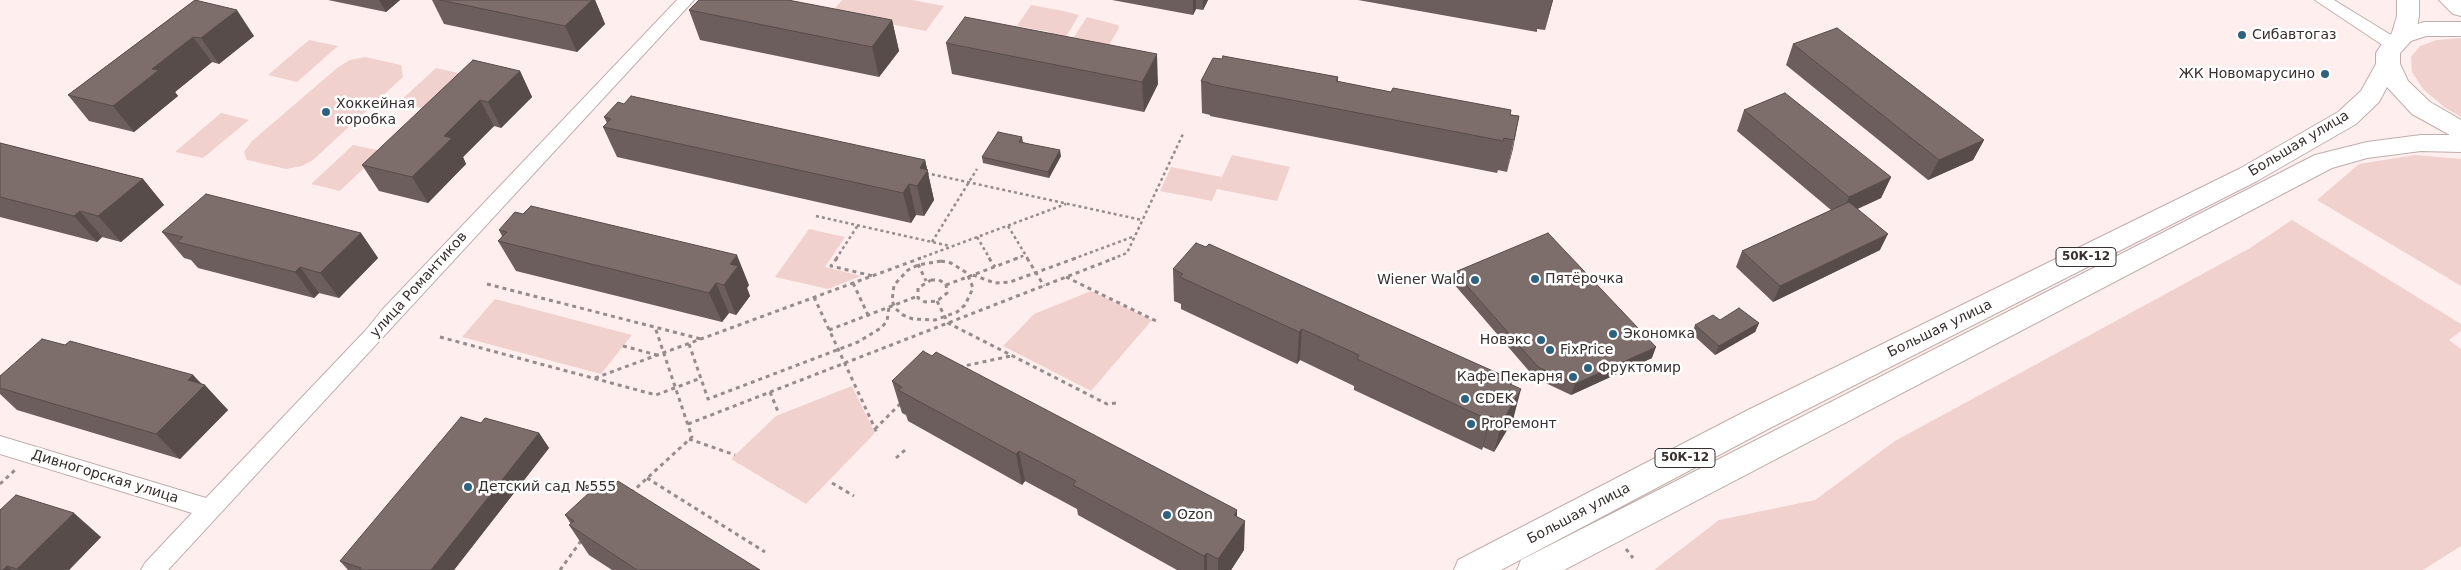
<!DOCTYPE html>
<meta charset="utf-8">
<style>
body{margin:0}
canvas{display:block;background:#feefee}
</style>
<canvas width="2461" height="570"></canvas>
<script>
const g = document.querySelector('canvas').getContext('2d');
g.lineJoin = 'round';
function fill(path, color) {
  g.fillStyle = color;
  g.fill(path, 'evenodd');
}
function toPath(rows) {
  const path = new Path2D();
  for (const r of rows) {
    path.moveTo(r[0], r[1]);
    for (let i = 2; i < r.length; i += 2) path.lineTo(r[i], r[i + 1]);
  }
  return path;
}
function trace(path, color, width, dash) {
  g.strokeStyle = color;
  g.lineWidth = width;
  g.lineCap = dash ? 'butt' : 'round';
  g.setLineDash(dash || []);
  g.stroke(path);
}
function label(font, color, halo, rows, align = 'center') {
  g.font = font + ' "DejaVu Sans",sans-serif';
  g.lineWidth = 5;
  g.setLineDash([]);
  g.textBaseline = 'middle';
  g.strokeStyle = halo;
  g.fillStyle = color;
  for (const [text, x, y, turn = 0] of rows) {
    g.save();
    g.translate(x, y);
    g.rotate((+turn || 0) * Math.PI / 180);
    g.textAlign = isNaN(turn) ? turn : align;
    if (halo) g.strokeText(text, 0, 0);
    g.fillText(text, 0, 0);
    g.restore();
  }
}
fill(toPath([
 [842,0,912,0,944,6,926,31,831,13],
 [1031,5,1064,11,1079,15,1063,42,1047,39,1050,32,1017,26],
 [1087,17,1118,25,1119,28,1109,45,1070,43],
 [2461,38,2461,117,2444,107,2423,89,2412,72,2411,57,2420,46,2437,40],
 [309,40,338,46,297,82,268,75],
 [365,57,401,65,403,77,313,160,302,166,286,169,247,160,244,152,252,141,337,68,350,60],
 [436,68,463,74,426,109,398,103],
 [221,113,249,120,203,158,175,152],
 [353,145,382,151,340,191,311,184],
 [1232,155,1290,167,1277,201,1217,189,1212,201,1160,191,1171,167,1222,177],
 [2415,155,2461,159,2461,286,2317,200,2359,164],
 [2292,220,2461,324,2461,331,2449,340,2461,349,2461,546,2423,570,1654,570,1719,520,1815,500,1895,441,2250,248],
 [809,229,845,237,825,267,861,276,828,289,775,277],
 [1091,291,1152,320,1091,391,1003,346,1034,314],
 [495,299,632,335,601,374,462,337],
 [852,386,875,433,806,504,731,459,776,416]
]), '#f1d1cd');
const street = toPath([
 [677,0,694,0,168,570,141,570,145,563,192,513,0,454,0,436,206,498,366,330,382,310,677,0],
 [2315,0,2334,0,2399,40,2401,44,2399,48,2387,48,2315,0]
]);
const secondary = toPath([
 [2397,0,2419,0,2419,16,2415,36,2411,41,2403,43,2395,41,2391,36,2397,16,2397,0],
 [2439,0,2461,0,2461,16,2453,14,2439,0]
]);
const primary = toPath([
 [2424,22,2461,22,2461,36,2426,36,2411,41,2400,53,2400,64,2408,81,2430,102,2461,120,2461,152,2421,151,2367,158,2332,168,1564,570,1517,570,1521,560,2315,155,2367,142,2421,135,2450,135,2412,114,2387,87,2379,102,2356,124,2257,181,1770,428,1501,570,1454,570,1458,560,1748,410,2239,169,2338,112,2361,91,2376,64,2376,53,2385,39,2395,31,2424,22]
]);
trace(street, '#c0aeac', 2);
trace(secondary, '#c0aeac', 2);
trace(primary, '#c0aeac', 2);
trace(toPath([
 [926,173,1142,220],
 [816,216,950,246],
 [1008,226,1028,259],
 [977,237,990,259],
 [932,242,977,169],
 [836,259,858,225],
 [918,259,1066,204],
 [1015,259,1025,255],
 [1073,259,1135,236],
 [1112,259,1127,253,1183,134]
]), '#968c8b', 2.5, [3, 3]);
trace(toPath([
 [837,258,831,266,873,276],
 [989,258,995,267],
 [1027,258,1044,286],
 [941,261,951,263,967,273,973,288,965,305,957,312,935,320,913,319,903,315,896,309,892,301,894,285,908,270,918,265,941,261],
 [918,264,926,281],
 [973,275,995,283,1010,282,1076,258],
 [1066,277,1156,321],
 [931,280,939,280,946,284,947,293,937,301,925,302,918,298,918,288,931,280],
 [853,283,868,315],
 [487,284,701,339],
 [946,285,1018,258],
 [814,297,878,435],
 [937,301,948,323,1107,404,1117,403],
 [829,330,918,296],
 [440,337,656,395,701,378],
 [689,344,708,399,858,342,881,328,887,321,889,307],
 [623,346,657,355],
 [959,367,1011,356],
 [595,378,921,258],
 [770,392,779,414],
 [688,424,1115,258],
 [875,429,901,403],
 [689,439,735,455],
 [896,458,905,450],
 [647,478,765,552],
 [832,483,854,496],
 [0,484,16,469],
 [631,493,692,437,655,327],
 [1626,549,1633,558],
 [560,570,583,538]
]), '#968c8b', 3, [4, 4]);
fill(street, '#fff');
fill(secondary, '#fff');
fill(primary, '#fff');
fill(toPath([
 [195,0,254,36,219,64,212,62,175,92,178,96,134,132,89,121,68,95],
 [328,0,400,0,386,12],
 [432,0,595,0,605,24,577,52,444,24],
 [1112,0,1208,0,1203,10,1196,9,1193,15],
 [1358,0,1553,0,1545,30,1537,29,1537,32],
 [689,10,892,20,899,51,879,77,700,40],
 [946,43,1158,84,1144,112,952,74],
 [1793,44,1984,140,1973,160,1928,180,1786,65],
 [1222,59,1338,77,1338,82,1519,116,1507,172,1498,170,1497,173,1210,116,1210,115,1202,113,1201,81],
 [520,71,532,97,501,128,494,126,463,157,466,164,428,203,379,191,362,165],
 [624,104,925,160,934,200,924,216,916,215,911,223,617,157,603,127,607,123,604,117],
 [1744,110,1891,177,1881,198,1857,209,1880,250,1773,302,1736,267,1742,251,1831,210,1737,131],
 [1022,137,1023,142,1061,156,1049,178,983,163,982,157],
 [0,143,143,179,164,205,121,242,102,237,97,242,0,217],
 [499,230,749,285,747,288,750,296,736,315,729,313,722,322,516,271,498,241,502,236],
 [162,232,361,233,378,258,339,298,319,293,314,298,198,268,191,260,184,258],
 [1173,269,1513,380,1511,385,1513,420,1494,452,1483,447,1482,450,1354,390,1354,386,1300,360,1297,364,1181,309,1181,304,1174,301],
 [1455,272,1652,358,1571,395,1535,378,1453,283],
 [1720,320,1759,323,1755,332,1715,355,1692,334,1695,325],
 [193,375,228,410,180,459,17,410,0,394,0,376],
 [892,381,1237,517,1244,550,1231,570,1177,570,1078,515,1077,509,1025,481,1022,485,908,421,906,415,902,413],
 [481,423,539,433,549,448,454,570,348,570,340,561],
 [614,485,760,570,612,570,589,555,569,525,571,524,565,515],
 [0,510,101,537,69,570,0,570]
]), '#6c5e5c');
fill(toPath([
 [379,0,400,0,386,12],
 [592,0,595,0,605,24,577,52,565,26],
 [1193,0,1196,0,1196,9,1193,15],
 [1203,0,1208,0,1203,10],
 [1552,0,1553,0,1545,30],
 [237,10,254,36,219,64,201,38],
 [892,20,899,51,879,77,872,47],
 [193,37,212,62,175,92,178,96,134,132,113,106,152,69],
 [1157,54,1158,84,1144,112,1142,82],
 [520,71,532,97,501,128,488,102],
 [480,100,494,126,463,157,466,164,428,203,412,177,444,136],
 [1519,116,1513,149,1507,172,1514,140],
 [1984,140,1973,160,1928,180,1939,160],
 [1060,150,1061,156,1049,178,1048,172],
 [925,160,934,200,924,216,917,186,920,168],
 [1891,177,1881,198,1840,217,1849,197],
 [143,179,164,205,121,242,98,216],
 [909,184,916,215,911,223,903,193],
 [80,211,102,237,97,242,74,216],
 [361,233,378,258,339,298,320,273],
 [1888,234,1880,250,1773,302,1780,286],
 [737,255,749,285,747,288,750,296,736,315,724,285,730,264],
 [300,267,319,293,314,298,295,272],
 [716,283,729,313,722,322,709,293],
 [1759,323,1755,332,1715,355,1719,346],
 [1302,329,1300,360,1297,364,1299,332],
 [1656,347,1652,358,1571,395,1575,384],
 [193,375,203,387,205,385,228,410,180,459,156,434,188,380],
 [1521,389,1513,420,1494,452,1502,422],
 [1491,416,1483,447,1482,450,1489,420],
 [539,433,549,448,454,570,431,570],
 [1019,451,1025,481,1022,485,1016,454],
 [1237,510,1237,532,1245,521,1244,550,1231,570,1218,570,1218,559,1234,515],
 [74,513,101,537,69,570,18,570,17,569],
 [1207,553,1207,570,1204,570,1204,556],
 [7,566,12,570,3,570]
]), '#584c4b');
const building = toPath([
 [195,0,237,10,201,38,193,37,152,69,159,70,113,106,68,95,195,0],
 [440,0,592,0,565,26,440,0],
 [699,0,788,0,892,20,872,47,689,10,699,0],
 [965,17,1157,54,1142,82,946,43,965,17],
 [1837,28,1984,140,1939,160,1793,44,1837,28],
 [1223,56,1338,77,1336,81,1391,92,1393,88,1511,110,1510,115,1519,116,1514,140,1504,138,1503,141,1209,84,1210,83,1201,81,1213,58,1222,59,1223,56],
 [473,60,520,71,488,102,480,100,444,136,452,138,412,177,362,165,473,60],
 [1785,93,1891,177,1849,197,1744,110,1785,93],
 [631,96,925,160,920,168,928,170,917,186,909,184,903,193,603,127,611,119,604,117,618,102,624,104,631,96],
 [998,132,1022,137,1019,142,1060,150,1048,172,982,157,998,132],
 [0,143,143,179,98,216,80,211,74,216,0,197,0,143],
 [206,194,361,233,320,273,300,267,295,272,177,242,183,237,162,232,206,194],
 [1849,202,1888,234,1780,286,1742,251,1849,202],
 [531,206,737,255,730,264,738,266,724,285,716,283,709,293,498,241,507,232,499,230,515,212,523,214,531,206],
 [1548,233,1656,347,1575,384,1538,367,1455,272,1548,233],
 [1196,243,1206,247,1209,244,1513,380,1510,384,1521,389,1502,422,1491,416,1489,420,1357,359,1359,355,1302,329,1299,332,1180,277,1183,274,1173,269,1196,243],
 [1739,308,1759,323,1719,346,1695,325,1713,315,1720,320,1739,308],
 [42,339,65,345,70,341,193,375,188,380,205,385,156,434,0,388,0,376,42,339],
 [923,351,932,356,936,352,1237,510,1234,515,1245,521,1218,559,1207,553,1204,556,1073,485,1076,481,1019,451,1016,454,898,390,902,387,892,381,923,351],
 [461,417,481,423,485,418,539,433,431,570,359,570,361,568,340,561,461,417],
 [604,479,614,485,618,481,760,570,637,570,569,525,574,521,565,515,604,479],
 [16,495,74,513,17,569,7,566,3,570,0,570,0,510,16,495]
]);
fill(building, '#7d6d6b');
trace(building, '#584c4b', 1);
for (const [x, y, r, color] of [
 [2242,35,5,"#2e627e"],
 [2325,74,5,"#2e627e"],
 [326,112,5,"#2e627e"],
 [1535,279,5,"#2e627e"],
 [1475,280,5,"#2e627e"],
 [1613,334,5,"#2e627e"],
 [1541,340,5,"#2e627e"],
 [1550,350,5,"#2e627e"],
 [1588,368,5,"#2e627e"],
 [1573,377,5,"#2e627e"],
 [1465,399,5,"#2e627e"],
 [1471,424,5,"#2e627e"],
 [468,487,5,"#2e627e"],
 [1167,515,5,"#2e627e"]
]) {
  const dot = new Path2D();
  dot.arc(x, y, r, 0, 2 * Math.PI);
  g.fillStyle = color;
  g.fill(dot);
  trace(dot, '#fff', 2);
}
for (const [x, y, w] of [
 [2086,257,60],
 [1685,458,60]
]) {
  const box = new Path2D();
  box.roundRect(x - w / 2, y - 9.5, w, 19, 4);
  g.fillStyle = '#fff';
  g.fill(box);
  trace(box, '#37302f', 1);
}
label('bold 12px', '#37302f', null, [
 ["50К-12",2086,257],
 ["50К-12",1685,458]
]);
label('14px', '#37302f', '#fff', [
 ["Сибавтогаз",2252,35],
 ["ЖК Новомарусино",2315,74,"right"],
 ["Хоккейная",336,104],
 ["коробка",336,120],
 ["Пятёрочка",1545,279],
 ["Wiener Wald",1465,280,"right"],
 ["Экономка",1623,334],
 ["Новэкс",1531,340,"right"],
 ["FixPrice",1560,350],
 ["Фруктомир",1598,368],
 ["Кафе Пекарня",1563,377,"right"],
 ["CDEK",1475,399],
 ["ProРемонт",1481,424],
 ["Детский сад №555",478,487],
 ["Ozon",1177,515]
], 'left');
label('14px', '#37302f', '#fff', [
 ["Большая улица",2299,144,-31],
 ["улица Романтиков",419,285,-48],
 ["Большая улица",1940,329,-26],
 ["Дивногорская улица",105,477,17],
 ["Большая улица",1579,514,-28]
]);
</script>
